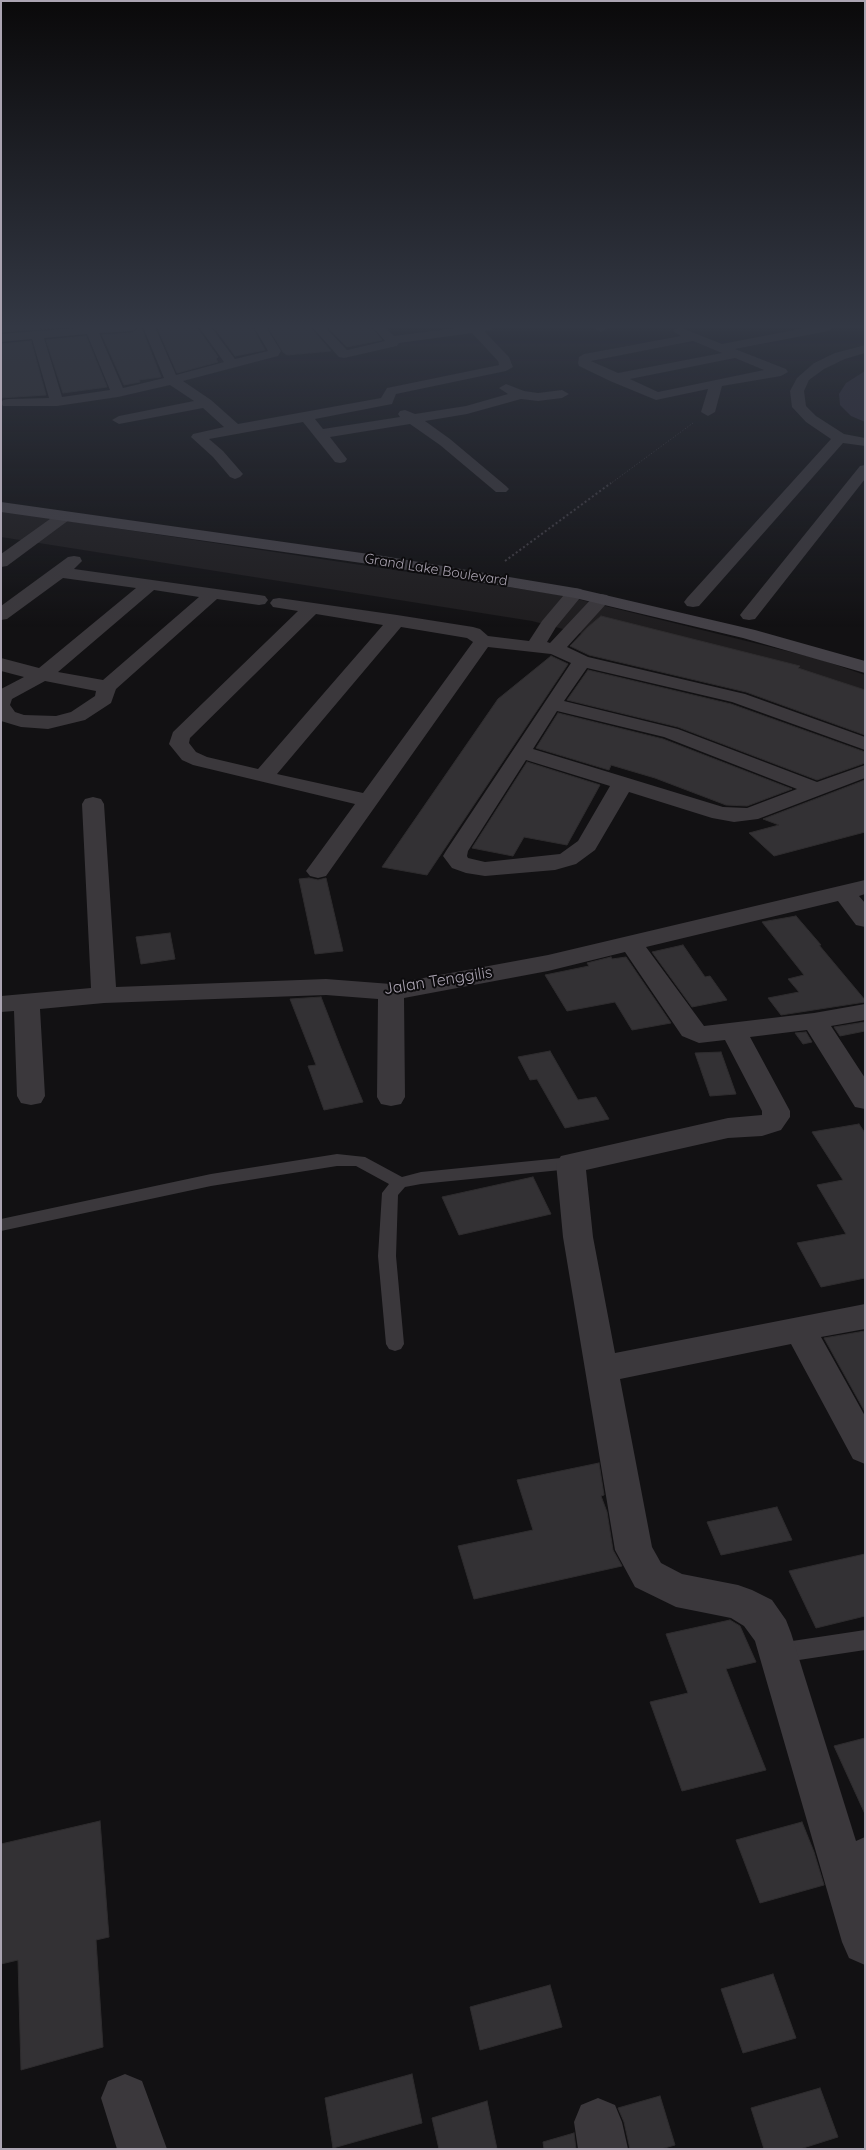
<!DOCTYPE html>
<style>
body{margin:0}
#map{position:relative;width:866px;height:2150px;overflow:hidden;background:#121113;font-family:Quicksand,sans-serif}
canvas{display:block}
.frame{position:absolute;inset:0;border:2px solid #aba4b2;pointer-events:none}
</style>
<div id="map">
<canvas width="866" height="2150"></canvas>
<div class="frame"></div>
</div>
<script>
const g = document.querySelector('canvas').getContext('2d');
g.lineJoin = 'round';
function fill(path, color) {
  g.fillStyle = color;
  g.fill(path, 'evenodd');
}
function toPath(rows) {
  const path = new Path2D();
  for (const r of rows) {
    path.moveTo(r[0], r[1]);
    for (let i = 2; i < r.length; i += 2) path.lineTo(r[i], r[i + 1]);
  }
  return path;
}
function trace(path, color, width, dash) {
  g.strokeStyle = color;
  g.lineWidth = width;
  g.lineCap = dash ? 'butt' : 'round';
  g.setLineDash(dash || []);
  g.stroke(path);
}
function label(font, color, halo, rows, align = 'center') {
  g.font = font + ' Quicksand,sans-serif';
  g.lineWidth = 4;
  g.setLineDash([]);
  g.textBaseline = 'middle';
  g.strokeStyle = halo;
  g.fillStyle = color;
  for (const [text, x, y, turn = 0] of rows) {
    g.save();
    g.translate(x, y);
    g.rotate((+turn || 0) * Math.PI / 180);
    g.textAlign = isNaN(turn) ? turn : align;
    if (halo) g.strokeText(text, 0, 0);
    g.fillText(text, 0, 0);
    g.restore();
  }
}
fill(toPath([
 [1,511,561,595,819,659,865,675,865,715,776,684,532,621,1,537]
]), '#1f1d1f');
fill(toPath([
 [865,371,865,422,851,416,840,405,839,394,846,383]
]), '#302c3a');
const building = toPath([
 [1,327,68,327,1,332,1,327],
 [140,327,141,327,161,377,139,380,140,382,124,385,102,335,132,333,140,327],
 [157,327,194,327,198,329,218,357,216,359,218,362,177,373,157,327],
 [214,327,252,327,265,350,235,356,214,327],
 [268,327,310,327,331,351,287,355,283,352,268,327],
 [327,327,371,327,382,340,347,347,327,327],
 [86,336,107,387,63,393,46,340,86,336],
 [31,341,46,395,1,398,1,344,31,341],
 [601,616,800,666,798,668,865,690,865,735,746,692,589,655,570,646,588,627,601,616],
 [551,656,568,664,427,875,382,867,498,699,551,656],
 [588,670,731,704,865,752,865,763,817,780,678,727,567,700,588,670],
 [558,713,663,739,792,789,747,806,726,805,655,778,611,765,609,770,536,748,558,713],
 [527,762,600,785,567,845,524,837,513,856,472,848,527,762],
 [865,780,865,832,774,856,749,833,779,825,763,819,865,780],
 [309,878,318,880,326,878,343,951,315,954,299,879,309,878],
 [796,916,821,945,819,945,865,1000,865,1002,781,1015,768,998,799,992,788,979,804,975,762,922,796,916],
 [170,933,175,959,141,964,136,937,170,933],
 [683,945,705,977,710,976,727,1000,692,1007,652,952,683,945],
 [611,957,612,959,626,957,671,1023,632,1030,615,1002,567,1011,545,975,589,966,587,963,611,957],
 [321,997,340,1046,363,1102,324,1110,308,1066,316,1065,290,999,321,997],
 [865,1022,865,1031,840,1036,834,1027,865,1022],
 [806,1032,812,1042,803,1044,795,1033,806,1032],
 [550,1051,578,1100,596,1097,609,1119,565,1128,537,1079,530,1080,518,1057,550,1051],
 [721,1052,736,1094,710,1096,695,1053,721,1052],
 [859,1124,865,1133,865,1278,821,1287,797,1243,846,1234,817,1185,843,1180,812,1132,859,1124],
 [533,1177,551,1214,459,1235,442,1197,533,1177],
 [865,1331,865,1412,824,1338,865,1331],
 [599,1463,604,1495,601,1496,607,1512,613,1550,622,1566,474,1599,458,1546,533,1530,517,1480,599,1463],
 [777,1507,792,1540,721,1555,707,1522,777,1507],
 [865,1554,865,1616,816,1628,789,1571,865,1554],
 [730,1620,740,1626,756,1662,726,1669,766,1770,682,1791,650,1702,688,1693,666,1634,730,1620],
 [865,1738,865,1814,834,1746,865,1738],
 [100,1821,109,1937,96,1940,103,2047,21,2070,18,1960,1,1964,1,1844,100,1821],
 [802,1822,814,1852,824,1885,760,1903,736,1840,802,1822],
 [773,1974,796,2038,743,2053,721,1989,773,1974],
 [550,1985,562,2027,480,2050,470,2007,550,1985],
 [412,2074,422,2123,333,2148,325,2098,412,2074],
 [820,2088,838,2137,800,2149,764,2149,751,2108,820,2088],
 [660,2096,675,2145,661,2149,630,2149,624,2122,618,2108,660,2096],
 [487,2101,497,2149,439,2149,432,2118,487,2101],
 [574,2133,576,2149,544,2149,543,2142,574,2133]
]);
fill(building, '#333134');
trace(building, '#2e2c2e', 1);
trace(toPath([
 [610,484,693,423]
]), '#403d43', 1, [1, 2]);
trace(toPath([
 [505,561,611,483]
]), '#403d43', 2, [2, 2.5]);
fill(toPath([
 [337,1154,365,1157,402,1177,421,1172,571,1157,577,1159,579,1163,577,1167,571,1169,421,1184,405,1187,398,1195,396,1256,404,1344,401,1349,395,1351,389,1349,386,1344,378,1256,382,1193,389,1184,356,1166,337,1166,211,1186,1,1231,1,1219,211,1174,337,1154],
 [865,1630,865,1650,779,1663,771,1660,768,1653,771,1646,779,1643,865,1630]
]), '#3b383c');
fill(toPath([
 [89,327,138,327,132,331,99,333,123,388,164,378,143,327,155,327,176,375,224,362,199,327,211,327,235,359,268,351,254,327,266,327,281,351,278,356,183,381,211,400,238,424,381,398,387,388,499,365,498,361,472,333,399,343,397,346,344,358,339,357,312,327,325,327,347,350,385,341,373,327,385,327,394,336,464,327,493,327,491,330,484,331,509,357,513,367,506,371,396,394,392,404,315,419,323,429,400,417,398,414,400,411,405,410,415,414,466,406,508,394,499,388,506,384,524,391,538,393,562,390,569,394,562,398,538,401,521,399,467,414,425,421,450,439,506,486,509,489,506,492,496,492,440,445,410,424,330,437,347,459,345,462,340,463,335,462,303,422,209,439,223,451,243,474,240,477,235,479,230,477,213,457,191,437,193,434,224,427,203,408,119,424,112,420,119,416,194,401,170,385,118,397,57,406,3,406,1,403,3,400,8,399,49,398,32,339,1,342,1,334,89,327],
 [87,334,110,390,62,397,44,338,87,334],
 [592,327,606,327,607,328,601,332,592,327],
 [679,327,722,344,810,327,834,327,828,331,735,349,786,369,788,372,781,376,722,386,715,412,708,416,701,412,708,389,656,400,610,381,579,366,578,363,579,357,584,354,681,336,673,331,679,327],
 [693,341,722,353,618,373,591,361,693,341],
 [735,358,764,370,658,392,630,379,735,358],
 [865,345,865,353,845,359,824,369,809,380,804,391,806,406,816,416,844,434,865,438,865,446,843,443,699,606,693,607,687,606,684,602,687,598,831,439,806,422,792,407,790,391,797,378,814,363,835,353,865,345],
 [865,465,865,479,755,619,749,620,743,619,740,615,743,611,860,466,865,465],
 [63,512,69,514,71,517,69,520,7,566,1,567,1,554,57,514,63,512],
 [74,556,80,557,82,561,74,569,259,595,265,596,268,600,265,604,259,605,217,599,116,689,111,703,85,720,48,729,21,727,1,721,1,689,24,677,1,671,1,658,39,668,136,588,63,578,7,619,1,620,1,606,68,557,74,556],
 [154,590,199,597,103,680,58,672,154,590],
 [45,681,96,691,95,696,71,712,56,716,24,715,15,712,10,705,12,699,45,681],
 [575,588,581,589,584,593,556,627,547,642,550,643,595,595,601,594,607,595,610,599,607,603,567,647,588,657,745,694,865,737,865,750,732,702,587,668,564,701,678,729,817,782,865,765,865,778,758,819,734,822,712,818,629,792,595,850,576,864,555,870,485,876,466,873,452,868,443,856,446,851,571,663,551,654,488,647,326,876,318,878,310,876,306,871,355,804,193,765,182,760,169,744,173,732,298,611,273,607,270,603,273,599,279,598,397,615,473,627,480,629,488,636,529,641,542,621,569,589,575,588],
 [316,614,383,625,258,769,207,757,196,752,189,743,190,738,316,614],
 [401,627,467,638,473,642,363,793,277,774,401,627],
 [557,711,664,737,797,789,747,808,723,807,533,749,557,711],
 [526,760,610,786,578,841,560,854,485,862,468,858,467,856,468,851,526,760],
 [93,797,101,799,104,804,116,987,326,979,391,984,548,955,865,880,865,894,859,896,865,903,865,927,856,925,838,901,646,947,704,1026,814,1013,865,1004,865,1020,831,1026,865,1078,865,1109,855,1107,807,1030,750,1037,790,1111,790,1117,781,1130,762,1136,728,1138,586,1170,593,1237,615,1353,865,1304,865,1329,821,1337,865,1416,865,1464,853,1459,791,1344,620,1379,652,1547,661,1563,682,1574,738,1585,752,1590,772,1600,786,1620,791,1633,856,1841,865,1837,865,1965,849,1958,842,1942,755,1641,744,1626,731,1618,676,1607,635,1587,615,1550,563,1237,556,1163,561,1156,728,1118,762,1115,762,1111,725,1040,699,1043,682,1036,625,952,548,971,404,998,405,1097,401,1104,391,1106,381,1104,377,1097,378,999,326,995,104,1003,40,1009,45,1096,41,1103,31,1105,21,1103,17,1096,14,1011,1,1012,1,996,91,988,82,804,85,799,93,797],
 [125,2074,142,2081,167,2149,117,2149,101,2098,108,2081,125,2074],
 [598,2098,615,2105,622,2122,628,2149,578,2149,574,2122,581,2105,598,2098]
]), '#3b383c');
fill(toPath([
 [1,502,383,556,575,588,755,630,865,661,865,673,743,638,575,598,383,566,1,512,1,502]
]), '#444147');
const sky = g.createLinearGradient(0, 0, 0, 628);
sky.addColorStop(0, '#0a090a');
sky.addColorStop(0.52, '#333844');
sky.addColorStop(1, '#33384400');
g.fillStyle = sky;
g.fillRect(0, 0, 866, 628);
label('14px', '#aba4b2', '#0d0c0e', [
 ["Grand Lake Boulevard",436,570,9]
]);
label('16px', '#aba4b2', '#0d0c0e', [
 ["Jalan Tenggilis",438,981,-9]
]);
</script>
